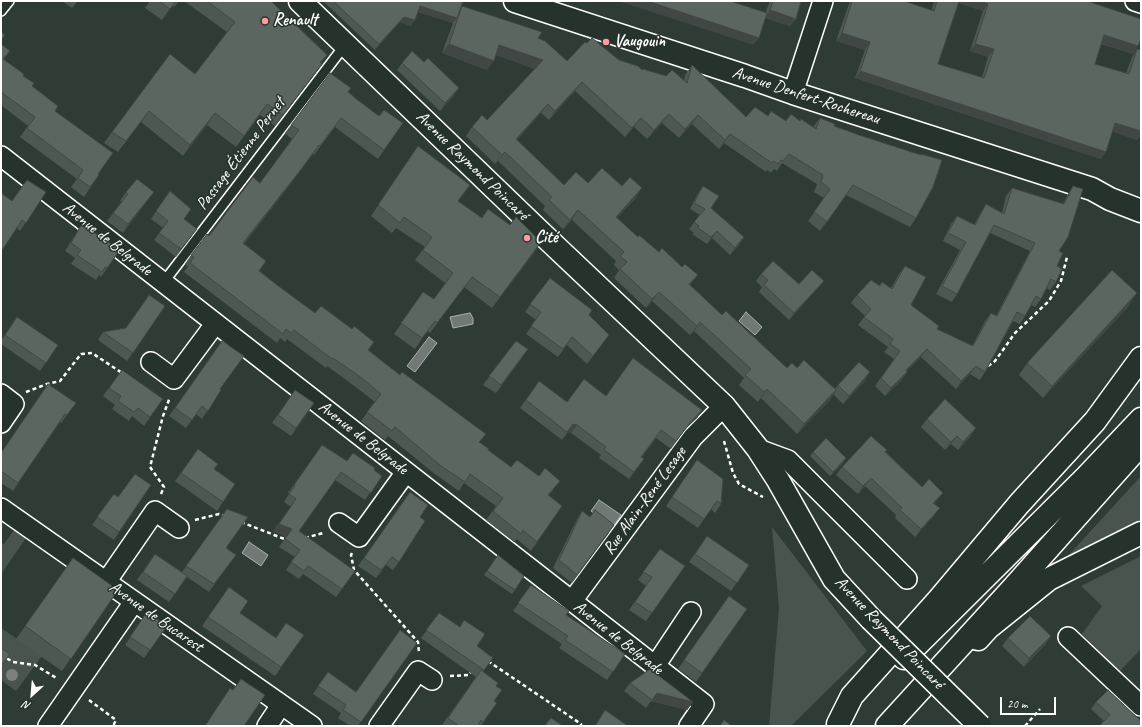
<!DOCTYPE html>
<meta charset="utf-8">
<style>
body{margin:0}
#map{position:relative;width:1142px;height:727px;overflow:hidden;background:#2f3b35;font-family:Caveat,sans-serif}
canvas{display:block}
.frame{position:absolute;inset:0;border:2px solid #fff;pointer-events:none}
.north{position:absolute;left:12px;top:675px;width:40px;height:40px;-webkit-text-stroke:3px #26332d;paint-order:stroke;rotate:206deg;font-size:11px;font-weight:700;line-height:16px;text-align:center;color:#fff}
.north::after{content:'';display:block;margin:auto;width:14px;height:18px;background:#fff;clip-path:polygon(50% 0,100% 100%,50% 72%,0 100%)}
.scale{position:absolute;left:1000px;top:697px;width:56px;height:18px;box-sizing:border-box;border:2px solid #fff;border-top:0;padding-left:5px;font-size:12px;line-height:14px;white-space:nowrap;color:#fff;-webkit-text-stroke:3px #26332d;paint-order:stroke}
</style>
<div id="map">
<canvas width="1142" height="727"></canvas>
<div class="frame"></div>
<div class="north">N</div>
<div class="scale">20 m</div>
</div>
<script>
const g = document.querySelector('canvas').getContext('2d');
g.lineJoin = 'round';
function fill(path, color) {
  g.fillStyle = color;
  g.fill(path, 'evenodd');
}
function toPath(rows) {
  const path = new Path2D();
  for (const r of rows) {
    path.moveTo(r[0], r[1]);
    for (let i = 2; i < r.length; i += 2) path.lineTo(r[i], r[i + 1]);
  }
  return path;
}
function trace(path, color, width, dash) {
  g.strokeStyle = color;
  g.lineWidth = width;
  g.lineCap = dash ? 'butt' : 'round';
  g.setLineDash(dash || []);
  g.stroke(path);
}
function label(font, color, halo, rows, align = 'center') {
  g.font = font + ' Caveat,sans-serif';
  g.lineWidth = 3;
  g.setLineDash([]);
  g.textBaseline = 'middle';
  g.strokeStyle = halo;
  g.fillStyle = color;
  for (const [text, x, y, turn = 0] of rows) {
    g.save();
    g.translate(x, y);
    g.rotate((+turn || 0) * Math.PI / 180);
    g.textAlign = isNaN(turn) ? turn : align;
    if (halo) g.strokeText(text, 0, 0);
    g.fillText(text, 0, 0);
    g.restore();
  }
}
fill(toPath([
 [1141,476,1141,519,1067,557],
 [772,527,867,651,791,726,769,726,779,608],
 [14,530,26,538,1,574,1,543,4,544],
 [1141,556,1141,649,1120,671,1082,634,1102,606,1081,586],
 [1,628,42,656,16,691,1,680]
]), '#4a544f');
const water = toPath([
 [746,312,762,327,755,335,739,321,746,312],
 [470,313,473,318,473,324,453,328,450,317,470,313],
 [429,337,437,343,415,372,407,366,429,337],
 [599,500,621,515,610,531,607,523,591,511,599,500],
 [249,542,268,555,261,566,242,553,249,542]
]);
fill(water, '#707975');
trace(water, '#a9afac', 1);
const service = toPath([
 [1,11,9,1],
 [163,283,345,45]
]);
const minor = toPath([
 [1135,1,1141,3],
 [793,93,823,1],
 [1,156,704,704,689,726],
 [151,362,174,379,215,324],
 [1,394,14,404,1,423],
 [758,449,788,460,907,579],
 [1,508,312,726],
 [339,523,359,537,406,472],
 [106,582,155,511,179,528],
 [572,601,693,437,724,406],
 [1068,637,1141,706],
 [655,666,691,612],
 [48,726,134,602],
 [267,726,281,705],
 [379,726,418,671,432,680]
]);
const secondary = toPath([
 [300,1,538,230,724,406,758,449,778,480,834,579,871,619],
 [515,1,745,76,793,93,1092,189,1110,199,1141,211],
 [978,639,988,628,1049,579,1141,533]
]);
const primary = toPath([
 [904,658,1086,477,1141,419],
 [838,724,852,696,939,599,1019,504,1095,421,1141,358],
 [887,726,1013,588,1141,444]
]);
trace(service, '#fff', 12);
trace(minor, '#fff', 22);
trace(secondary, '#fff', 25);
trace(primary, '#fff', 25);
trace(toPath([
 [988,366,995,361,1015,333,1049,301,1061,281,1067,257],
 [26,392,47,384,60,381,81,354,92,353,122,373],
 [724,441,733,473,739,484,763,497],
 [161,494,164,487,150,467,163,416,170,397],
 [195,520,219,514,225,516],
 [241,522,287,540],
 [305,538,323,533],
 [352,553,351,555,354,570,418,642,419,653],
 [1,655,13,662,35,665,58,679],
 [488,661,581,724,581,726],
 [450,676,469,675,472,670],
 [89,700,116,720,113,726],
 [1025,726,1040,709]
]), '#fff', 2.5, [4, 3]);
trace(service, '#26332d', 9);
trace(minor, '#26332d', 19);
trace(secondary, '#26332d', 22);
trace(primary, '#26332d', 22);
const secondaryBridge = toPath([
 [871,619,980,726]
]);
trace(secondaryBridge, '#fff', 25, []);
trace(secondaryBridge, '#26332d', 22);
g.fillStyle = '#7a817e';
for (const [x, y] of [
 [12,675]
]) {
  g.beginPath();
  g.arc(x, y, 6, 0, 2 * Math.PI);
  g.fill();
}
fill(toPath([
 [62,1,78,1,72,8],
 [150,1,179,1,174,7,172,6,162,20,145,8],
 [184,1,271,1,327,55,321,63,322,64,314,75,275,126,260,115,236,147,207,125,183,156,141,122,118,152,104,143,112,132,195,74,227,32],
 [323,1,463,1,460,10,462,6,538,38,567,61,587,43,619,60,642,70,684,80,685,75,692,65,746,117,768,116,786,121,800,121,813,127,820,118,834,126,916,218,910,227,846,195,820,231,808,221,824,198,814,192,817,184,782,163,777,171,774,169,771,173,767,170,766,172,724,143,719,149,692,124,679,138,662,123,647,139,634,127,625,137,575,91,549,120,541,113,517,140,564,185,588,183,636,198,617,218,722,315,787,368,797,368,835,389,838,385,865,381,843,404,833,394,830,400,797,434,761,398,758,402,739,385,744,378,694,331,690,335,652,301,646,308,614,278,619,270,614,265,616,261,572,220,563,229,543,210,545,206,498,161,495,164,466,136,472,127,487,120,535,69,496,55,487,70,442,53,453,23,418,12,411,26,400,22,375,50],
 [770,1,801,1,796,19,790,26,765,18,759,38,753,45],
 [850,1,904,1,932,10,934,1,1087,1,1133,54,1101,44,1095,64,1126,73,1132,57,1137,49,1141,50,1141,134,1137,140,1113,131,1101,159,855,78,865,50,836,41],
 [959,3,983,11,970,51,988,57,982,77,938,64],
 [1,44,10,51,4,59,23,76,32,86,55,111,99,175,84,197,71,187,77,179,20,137,28,126,1,105],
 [402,63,454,96,440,111,397,70],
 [349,92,355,98,379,116,403,123,378,159,335,127,314,155,313,154,293,181,244,244,260,271,277,285,315,313,352,329,374,342,368,351,480,443,488,450,511,467,554,489,549,495,562,506,531,551,517,539,514,542,486,520,496,506,464,483,459,491,435,474,388,436,385,440,361,421,375,402,353,385,327,366,326,368,287,339,285,342,280,338,277,343,184,272,188,266,185,264,191,255,260,183,292,139,285,133,291,125],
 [411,156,458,202,482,218,534,253,492,308,464,287,430,333,427,331,415,349,394,334,423,292,434,299,445,283,415,260,425,247,396,228,392,233,371,216],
 [703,186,711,208,740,244,730,255,712,238,707,244,692,234,694,233,689,229,700,215,690,209,698,193],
 [1073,186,1059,251,1056,282,1050,290,1046,288,1041,299,1035,307,1031,305,1025,316,1020,324,1013,321,985,372,980,380,970,374,956,389,921,357,907,371,907,372,902,380,885,396,875,386,894,359,884,352,888,347,858,325,865,316,851,303,857,295,879,286,882,282,891,288,899,274,905,266,911,305,937,329,972,346,985,321,991,313,996,316,1030,251,990,233,957,294,952,302,936,294,960,250,943,241,951,224,957,216,974,225,981,212,986,204,1002,213,1006,196,1012,188,1063,204,1068,194],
 [170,191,184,219,192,236,176,257,154,240,163,228,151,219],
 [46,192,20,231,17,228,12,201],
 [126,192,148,200,123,233,107,221,122,202,120,201],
 [82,224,120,250,101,277,99,275,96,280,71,264,75,258,65,251],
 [761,274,799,284,824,281,818,288,789,320,759,292,762,287,756,281],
 [550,278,589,315,603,343,587,364,567,345,558,357,526,334,536,320,525,312],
 [165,306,127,361,98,340,103,332,125,328],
 [1129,306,1043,398,1019,375,1027,363],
 [17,317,58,345,40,371,1,344,1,341],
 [222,341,220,389,221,390,202,419,196,414,186,428,169,416],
 [516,341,522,358,496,393,483,385],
 [122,370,163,399,144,426,132,416,129,421,112,409,115,405,103,396],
 [539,381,567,402,606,396,702,410,697,418,684,430,671,449,656,438,642,457,644,459,629,479,599,458,601,455,571,433,568,432,562,440,520,408],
 [295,390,314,403,291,436,272,423],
 [76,403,61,423,60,422,13,491,1,483,1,453],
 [927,419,971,436,958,450,951,444,945,450,921,427],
 [322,445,347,461,374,470,382,476,365,500,335,480,299,531,355,571,336,597,303,574,299,579,286,570,295,557,279,547,286,537,273,531,291,507,284,502,289,494,288,493],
 [198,449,214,469,235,484,217,511,175,481],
 [813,452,846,458,843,463,830,476,810,456],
 [886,452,922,487,943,493,934,504,934,516,915,537,895,518,896,515,865,486,858,494,836,475,842,467],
 [697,460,721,504,715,513,711,509,698,528,666,506],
 [151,485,114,540,92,525,114,494,118,497],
 [410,492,420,517,399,562,393,570,386,565,376,578,358,566],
 [227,509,226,548,236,555,209,592,187,577,169,602,137,580,155,554,182,572],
 [582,511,609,533,572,583,553,568,577,519],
 [707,536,749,565,731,591,689,562],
 [660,549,685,566,646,621,629,610,646,586,638,580],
 [498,555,524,576,512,594,484,575],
 [73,558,118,590,62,671,16,639],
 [531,585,566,615,625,654,607,680,559,648,562,644,513,611],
 [229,587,240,613,276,638,304,635,275,676,202,626],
 [729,596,747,609,696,682,678,669],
 [147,612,167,626,144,658,125,645],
 [439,613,477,646,493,658,483,672,496,686,494,701,497,703,481,726,443,726,442,725,476,677,421,638],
 [1051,636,1046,644,1024,667,1002,646,1008,638],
 [417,643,358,726,350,726,338,718,341,713,313,694,328,672,356,692],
 [630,683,693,702,687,710,651,701,646,708,624,691],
 [1096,702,1141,721,1104,721,1091,709]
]), '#4e5853');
fill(toPath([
 [618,1,647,1,759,38,753,45],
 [957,1,980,1,988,4,983,11,956,2],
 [420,6,457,18,453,23,416,11],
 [770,10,796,19,790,26,764,18],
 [404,17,415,20,411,26,400,22,375,50,379,44],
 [842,33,870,42,865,50,836,41],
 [1104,35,1138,46,1133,54,1099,43],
 [449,44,494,61,487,70,442,53],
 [975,44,994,49,988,57,970,51],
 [499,45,543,60,536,69,493,54],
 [322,64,314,75,275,126,283,115],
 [860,71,1106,152,1101,159,855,78],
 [582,82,575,91,549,120,555,111],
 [459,88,454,96,440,111,445,103],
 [548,104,541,113,510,148,516,139],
 [149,111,141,122,118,152,126,141],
 [215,113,207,125,183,156,190,145],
 [669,114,662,123,647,139,654,130],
 [698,115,692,124,679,138,685,129],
 [641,118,634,127,625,137,632,128],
 [1115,123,1141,131,1141,134,1137,140,1110,131],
 [730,134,724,143,719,149,725,140],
 [319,145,293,181,237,252,243,243],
 [505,152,498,161,495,164,502,155],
 [642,188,636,198,609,226,616,217],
 [154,192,148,200,123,233,128,224],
 [578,210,572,220,563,229,570,220],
 [717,231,712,238,707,244,711,237],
 [744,237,740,244,730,255,735,248],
 [541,242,534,253,492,308,500,297],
 [698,275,691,284,683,293,689,284],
 [824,281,818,288,789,320,794,313],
 [659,292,652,301,646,308,652,299],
 [1137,293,1129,306,1043,398,1052,386],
 [700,322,694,331,690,335,697,326],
 [927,349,921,357,900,378,906,370],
 [976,366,970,374,956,389,961,381],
 [870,372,865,381,843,404,849,396],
 [907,372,902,380,885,396,891,388],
 [767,389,761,398,758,402,764,392],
 [836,390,830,400,797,434,804,424],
 [702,410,697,418,684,430,671,449,690,423],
 [573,424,577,425,571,433,568,432,562,440],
 [976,428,971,436,958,450,963,442],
 [957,436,951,444,945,450,951,442],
 [846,458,843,463,830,476,833,472],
 [644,459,639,467,629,479,634,472],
 [871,478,865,486,858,494,863,486],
 [943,493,937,501,928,511,933,503],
 [940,508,934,516,915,537,921,529],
 [279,524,292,529,286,537,273,531],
 [1051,636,1046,644,1024,667,1029,658],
 [657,693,693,702,687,710,651,701,646,708]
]), '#404744');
const building = toPath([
 [159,1,176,1,170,9,159,1],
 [207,1,271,1,327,55,320,62,322,64,283,115,267,104,244,136,215,113,190,145,149,111,126,141,112,132,170,54,195,74,235,22,207,1],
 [333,1,463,1,457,18,420,6,415,20,404,17,379,44,333,1],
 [647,1,730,1,767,13,759,38,647,1],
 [773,1,801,1,796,19,770,10,773,1],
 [852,1,904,1,934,11,937,1,959,1,938,64,984,78,994,49,975,44,988,4,980,1,1087,1,1141,19,1141,39,1138,46,1104,35,1095,64,1129,74,1137,49,1141,50,1141,131,1115,123,1106,152,860,71,870,42,842,33,852,1],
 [462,6,542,32,538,38,545,41,567,61,585,42,587,43,592,38,619,60,638,66,642,70,643,69,666,76,672,70,687,83,692,65,746,117,755,107,768,116,771,111,786,121,791,114,800,121,801,119,816,129,820,118,835,124,834,126,859,135,921,155,921,154,942,160,933,187,916,218,853,185,827,222,814,212,830,189,821,182,823,175,789,154,783,161,781,160,778,164,774,161,772,163,730,134,725,140,698,115,685,129,669,114,654,130,641,118,632,128,582,82,555,111,548,104,516,139,564,185,576,172,588,183,602,168,622,186,630,177,642,188,616,217,638,237,639,235,659,252,662,248,682,267,685,264,698,275,689,284,722,315,726,311,787,368,792,363,797,368,804,360,836,390,804,424,767,389,764,392,745,375,751,369,700,322,697,326,659,292,652,299,620,269,627,262,620,256,624,252,578,210,570,220,549,200,552,197,505,152,502,155,472,127,482,115,487,120,543,60,499,45,494,61,449,44,462,6],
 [1,32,5,35,1,40,1,32],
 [1,44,10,51,3,59,24,74,23,76,34,83,32,86,58,106,55,111,113,153,98,174,99,175,90,187,78,178,83,170,27,128,35,117,1,92,1,44],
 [412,51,424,62,428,58,459,88,445,103,402,63,412,51],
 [330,73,351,88,348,92,355,98,379,116,384,110,403,123,384,150,341,118,320,146,319,145,299,172,243,243,266,261,259,271,277,285,315,313,321,306,352,329,354,326,374,342,368,350,400,375,402,372,486,434,479,442,489,449,488,450,511,467,517,460,539,476,545,468,560,481,548,495,562,506,537,542,523,530,521,534,493,511,503,498,470,474,465,482,441,466,395,427,392,431,367,412,381,394,359,376,333,358,332,359,294,330,291,333,286,329,283,334,190,263,194,257,191,255,207,234,209,236,253,177,260,183,299,130,291,125,330,73],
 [418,146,470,185,458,201,482,218,488,209,510,225,516,217,541,242,500,297,472,277,437,323,435,321,422,338,401,323,423,292,434,299,453,273,423,250,432,237,404,217,400,223,378,205,418,146],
 [137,179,154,192,128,224,113,213,128,194,126,192,137,179],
 [27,180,46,192,26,223,22,220,1,252,1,193,12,201,27,180],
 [703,186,719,196,711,208,744,237,735,248,717,231,711,237,697,227,699,226,694,222,705,209,694,203,703,186],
 [1073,186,1083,189,1068,237,1059,251,1063,253,1057,266,1062,269,1056,282,1051,279,1041,299,1036,296,1025,316,1017,312,985,372,976,366,961,381,927,349,906,370,907,372,891,388,881,378,900,351,890,344,893,339,864,317,871,309,857,295,871,280,880,286,882,282,892,289,905,266,926,277,911,305,939,326,937,329,973,346,991,313,997,316,1035,243,994,225,957,294,942,286,966,242,948,233,957,216,975,225,986,204,1004,214,1012,188,1064,204,1073,186],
 [170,191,191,209,184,219,197,229,181,249,159,233,168,221,156,211,170,191],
 [82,224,120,250,107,268,105,267,102,272,77,255,81,250,71,243,82,224],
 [773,261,799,284,812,270,824,281,794,313,764,285,768,280,761,274,773,261],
 [1112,270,1137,293,1052,386,1027,363,1112,270],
 [550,278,592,310,589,315,609,335,593,356,572,337,563,349,531,326,541,312,530,304,550,278],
 [149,295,165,306,133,353,103,332,126,328,149,295],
 [17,317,58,345,46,363,5,335,17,317],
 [222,341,244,356,220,389,221,390,208,411,202,406,192,420,175,408,222,341],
 [516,341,528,349,501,385,489,376,516,341],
 [633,358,702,410,690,423,676,441,661,430,641,457,644,459,634,472,604,450,606,447,577,425,573,424,567,432,526,400,539,381,567,402,584,379,606,396,633,358],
 [859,362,870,372,849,396,838,385,859,362],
 [122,370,163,399,150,417,138,408,134,412,118,401,121,396,109,388,122,370],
 [48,384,76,403,67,415,65,414,18,483,1,471,1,453,48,384],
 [295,390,314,403,296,428,278,415,295,390],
 [945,399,976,428,963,442,957,436,951,442,927,419,945,399],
 [871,436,887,450,885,452,922,487,929,479,943,493,933,503,940,508,921,529,900,510,902,508,871,478,863,486,842,467,871,436],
 [826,438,846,458,833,472,813,452,826,438],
 [322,445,347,461,353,453,375,468,374,470,382,476,371,493,341,472,299,531,355,571,342,589,308,566,304,571,291,562,300,550,285,539,292,529,279,524,296,499,289,494,295,486,294,485,322,445],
 [198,449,218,464,214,469,235,484,223,502,181,473,198,449],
 [697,460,723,479,721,504,717,501,704,519,672,497,697,460],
 [135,474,151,485,119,532,97,517,114,494,118,497,135,474],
 [410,492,428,505,420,517,425,521,399,562,392,557,381,570,364,558,410,492],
 [227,509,248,517,226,548,236,555,214,584,186,566,227,509],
 [595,510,614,525,577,575,559,560,582,511,590,517,595,510],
 [707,536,749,565,737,583,695,554,707,536],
 [660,549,685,566,652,613,635,602,652,577,643,572,660,549],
 [155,554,187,576,175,594,143,572,155,554],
 [498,555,524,576,515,590,487,571,498,555],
 [73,558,118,590,71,659,25,626,73,558],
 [531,585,569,611,566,615,625,654,613,672,565,640,568,636,518,603,531,585],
 [229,587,248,601,240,613,276,638,286,623,304,635,281,667,208,617,229,587],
 [729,596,747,609,702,673,684,660,729,596],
 [147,612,167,626,150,650,130,637,147,612],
 [439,613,460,627,464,620,485,634,477,646,493,658,484,670,426,630,439,613],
 [1030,616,1051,636,1029,658,1008,638,1030,616],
 [400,630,417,643,361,722,343,710,346,705,318,686,328,672,356,692,400,630],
 [1,648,10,654,1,666,1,648],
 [650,669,693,702,657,693,652,700,630,683,650,669],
 [481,670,498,683,496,686,502,690,494,701,497,703,483,722,481,720,478,726,459,726,448,718,481,670],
 [241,679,265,695,244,726,205,726,230,688,233,690,241,679],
 [1108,690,1141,721,1141,726,1099,726,1110,715,1096,702,1108,690],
 [605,710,628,726,595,726,605,710],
 [551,718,563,726,544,726,551,718],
 [724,720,732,726,720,726,724,720]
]);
fill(building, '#5b6661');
trace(building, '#404744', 1);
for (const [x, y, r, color] of [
 [265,21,4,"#ff9aa2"],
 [606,42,4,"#ff9aa2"],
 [527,238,4,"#ff9aa2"]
]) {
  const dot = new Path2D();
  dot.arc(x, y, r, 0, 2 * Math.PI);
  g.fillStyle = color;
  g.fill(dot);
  trace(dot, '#26332d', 1.5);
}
label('bold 17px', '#fff', '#26332d', [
 ["Renault",273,21],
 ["Vaugouin",614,42],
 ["Cité",535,238]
], 'left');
label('17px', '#fff', '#26332d', [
 ["Avenue Denfert-Rochereau",806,96,18],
 ["Passage Étienne Pernet",241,154,-53],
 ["Avenue Raymond Poincaré",472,166,44],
 ["Avenue de Belgrade",107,239,38],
 ["Avenue de Belgrade",363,438,38],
 ["Rue Alain-René Lesage",645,501,-54],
 ["Avenue de Bucarest",156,617,35],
 ["Avenue Raymond Poincaré",889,633,46],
 ["Avenue de Belgrade",618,638,38]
]);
</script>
